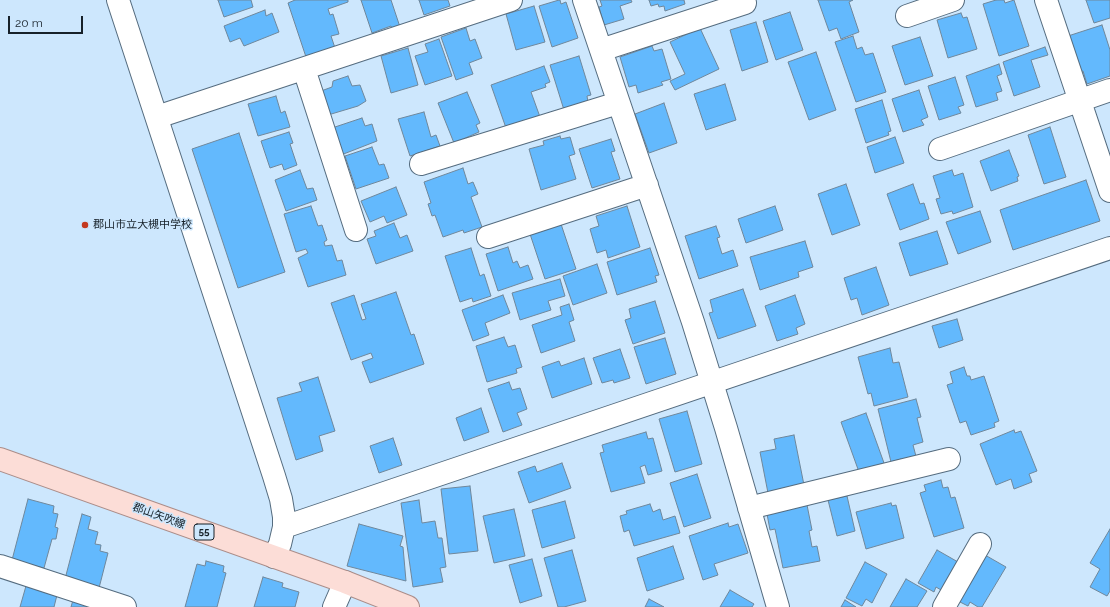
<!DOCTYPE html>
<meta charset="utf-8">
<style>
body{margin:0}
#map{position:relative;width:1110px;height:607px;overflow:hidden;background:#cde7fd;font-family:Raleway,sans-serif}
canvas{display:block}
.scale{position:absolute;left:8px;top:16px;width:75px;height:18px;box-sizing:border-box;border:2px solid #172129;border-top:0;padding-left:5px;font-size:12px;line-height:14px;white-space:nowrap;color:#172129;-webkit-text-stroke:3px #cde7fd;paint-order:stroke}
</style>
<div id="map">
<canvas width="1110" height="607"></canvas>
<div class="scale">20 m</div>
</div>
<script>
const g = document.querySelector('canvas').getContext('2d');
g.lineJoin = 'round';
function fill(path, color) {
  g.fillStyle = color;
  g.fill(path, 'evenodd');
}
function toPath(rows) {
  const path = new Path2D();
  for (const r of rows) {
    path.moveTo(r[0], r[1]);
    for (let i = 2; i < r.length; i += 2) path.lineTo(r[i], r[i + 1]);
  }
  return path;
}
function trace(path, color, width, dash) {
  g.strokeStyle = color;
  g.lineWidth = width;
  g.lineCap = dash ? 'butt' : 'round';
  g.setLineDash(dash || []);
  g.stroke(path);
}
function label(font, color, halo, rows, align = 'center') {
  g.font = font + ' Raleway,"Noto Sans JP",sans-serif';
  g.lineWidth = 3;
  g.setLineDash([]);
  g.textBaseline = 'middle';
  g.strokeStyle = halo;
  g.fillStyle = color;
  for (const [text, x, y, turn = 0] of rows) {
    g.save();
    g.translate(x, y);
    g.rotate((+turn || 0) * Math.PI / 180);
    g.textAlign = isNaN(turn) ? turn : align;
    if (halo) g.strokeText(text, 0, 0);
    g.fillText(text, 0, 0);
    g.restore();
  }
}
const building = toPath([
 [218,0,251,0,253,7,224,17,218,0],
 [295,0,348,0,348,2,328,9,330,15,333,14,339,34,331,36,335,48,306,57,288,3,295,0],
 [361,0,391,0,400,27,392,29,391,26,372,33,361,0],
 [419,0,448,0,450,6,424,15,419,0],
 [559,0,560,0,561,4,566,2,578,38,552,47,539,6,559,0],
 [600,0,631,0,632,2,620,6,624,19,604,25,599,7,602,6,600,0],
 [649,0,684,0,685,4,665,11,664,6,659,7,658,4,651,6,649,0],
 [818,0,853,0,849,2,859,32,841,39,837,28,829,31,818,0],
 [996,0,1004,0,1005,3,1014,0,1029,46,999,56,983,4,996,0],
 [1086,0,1110,0,1110,18,1094,23,1086,0],
 [534,6,545,42,516,50,506,14,534,6],
 [265,10,266,16,272,13,279,32,244,46,240,38,230,42,224,26,265,10],
 [790,12,803,50,776,60,763,21,790,12],
 [961,13,963,18,967,17,977,49,948,58,937,20,961,13],
 [756,22,768,62,742,71,730,30,756,22],
 [1102,25,1110,50,1110,76,1087,84,1083,71,1079,72,1068,36,1102,25],
 [466,28,470,41,475,39,482,58,469,63,473,74,456,80,441,37,466,28],
 [700,28,719,69,675,90,670,81,685,74,670,42,700,28],
 [853,36,857,49,862,47,865,55,873,53,886,92,856,102,835,42,853,36],
 [920,37,933,76,905,85,892,46,920,37],
 [439,39,452,76,425,85,415,56,428,52,425,44,439,39],
 [652,46,654,51,662,49,671,79,661,82,663,85,638,93,636,85,629,87,620,57,652,46],
 [1045,47,1048,55,1031,60,1040,87,1014,96,1003,62,1045,47],
 [408,48,418,85,391,93,381,56,408,48],
 [816,52,836,110,809,120,788,62,816,52],
 [579,56,591,95,587,96,588,102,564,110,550,65,579,56],
 [999,64,1002,74,997,76,1002,91,996,93,998,100,976,107,966,76,999,64],
 [544,66,550,82,545,84,546,87,531,92,540,117,506,128,491,85,544,66],
 [348,76,352,86,360,85,366,101,358,106,328,115,321,91,332,87,333,81,348,76],
 [955,77,964,105,958,107,961,113,939,120,928,86,955,77],
 [725,84,736,120,706,130,694,94,725,84],
 [919,90,928,117,921,120,924,125,903,132,892,99,919,90],
 [467,92,480,123,476,125,479,132,454,143,438,103,467,92],
 [276,96,281,113,285,111,290,127,258,136,248,104,276,96],
 [882,100,891,131,888,132,889,135,866,143,855,109,882,100],
 [664,103,677,143,649,153,635,114,664,103],
 [424,112,431,137,436,135,440,146,410,156,398,119,424,112],
 [362,118,365,126,372,124,377,141,341,155,332,128,362,118],
 [1050,127,1066,177,1044,184,1028,135,1050,127],
 [289,132,293,143,290,144,297,165,284,170,282,164,270,168,261,141,289,132],
 [239,133,285,272,238,288,192,149,239,133],
 [560,136,561,139,570,137,575,154,569,156,576,179,541,190,529,149,544,145,543,141,560,136],
 [895,137,904,163,875,173,867,147,895,137],
 [611,139,615,151,611,152,620,179,592,188,579,149,611,139],
 [372,147,379,165,384,164,389,178,356,189,345,156,372,147],
 [1009,150,1019,176,1017,177,1018,181,991,191,980,161,1009,150],
 [463,168,468,184,473,182,478,194,471,197,482,227,464,233,463,230,443,237,435,215,432,216,428,204,431,203,424,182,463,168],
 [300,170,307,189,313,188,317,200,286,211,275,180,300,170],
 [952,170,954,176,963,173,973,207,953,214,952,211,941,214,936,199,940,198,933,176,952,170],
 [1086,180,1100,221,1013,250,1000,210,1086,180],
 [846,184,860,225,832,235,818,194,846,184],
 [913,184,920,204,924,203,929,219,900,230,887,194,913,184],
 [396,187,407,215,387,223,384,216,370,222,361,201,396,187],
 [311,206,318,226,322,225,327,240,324,242,325,246,332,245,337,261,342,260,346,275,308,287,298,258,308,253,306,249,296,252,284,214,311,206],
 [627,206,640,247,608,258,606,250,597,253,590,229,599,226,596,216,627,206],
 [775,206,783,230,746,243,738,219,775,206],
 [980,211,991,242,958,254,946,222,980,211],
 [560,221,576,269,545,279,529,231,560,221],
 [394,223,400,238,407,235,413,251,376,264,367,239,376,236,374,231,394,223],
 [716,226,720,237,717,238,722,254,733,250,738,266,699,279,685,236,716,226],
 [937,231,948,264,910,276,899,243,937,231],
 [805,241,813,267,798,272,799,277,760,290,750,257,805,241],
 [508,247,513,263,517,261,520,268,528,265,533,279,498,291,486,254,508,247],
 [471,248,480,276,484,274,491,296,473,302,472,298,460,302,445,256,471,248],
 [650,248,659,275,655,276,657,282,617,295,607,262,650,248],
 [597,264,607,293,573,305,563,276,597,264],
 [876,267,889,305,862,315,857,298,851,300,844,278,876,267],
 [560,279,565,296,548,301,551,310,520,320,512,293,560,279],
 [743,289,756,326,718,339,709,313,713,312,710,300,743,289],
 [396,292,411,335,414,334,424,364,370,383,362,362,373,358,371,353,351,360,331,303,354,295,362,320,366,319,361,304,396,292],
 [503,295,510,313,485,323,489,335,473,341,462,310,503,295],
 [795,295,805,324,796,328,798,334,777,341,765,306,795,295],
 [655,301,665,333,633,344,625,320,631,318,629,309,655,301],
 [569,304,574,320,569,322,575,341,541,353,532,325,562,315,560,307,569,304],
 [957,319,963,340,939,348,932,326,957,319],
 [504,337,508,347,515,345,522,367,516,369,517,373,487,382,476,346,504,337],
 [665,338,676,374,646,384,634,347,665,338],
 [890,348,893,363,899,362,908,397,874,406,871,393,868,394,858,357,890,348],
 [620,349,630,378,614,383,613,380,602,383,593,358,620,349],
 [584,358,592,384,552,398,542,367,559,361,561,366,584,358],
 [964,367,967,376,970,376,971,380,984,376,999,421,994,423,995,427,971,435,966,421,960,423,947,385,953,383,950,372,964,367],
 [318,377,335,431,319,436,323,451,296,460,277,398,302,391,299,383,318,377],
 [509,382,512,390,520,388,527,409,517,413,522,425,503,432,488,389,509,382],
 [916,399,921,417,917,418,923,442,913,445,917,460,902,463,901,459,891,462,878,409,916,399],
 [481,408,489,432,464,441,456,418,481,408],
 [687,411,702,464,675,472,659,419,687,411],
 [866,413,884,463,859,472,841,422,866,413],
 [1014,430,1015,433,1021,431,1037,471,1029,474,1032,482,1014,489,1011,479,996,485,980,444,1014,430],
 [646,432,648,439,653,438,662,471,648,475,645,465,640,467,645,483,611,492,600,453,604,452,602,445,646,432],
 [794,435,804,485,768,493,760,452,776,449,774,439,794,435],
 [393,438,402,465,379,473,370,446,393,438],
 [562,463,571,488,529,503,518,472,535,466,537,472,562,463],
 [697,474,711,518,684,527,670,483,697,474],
 [941,480,943,488,948,487,951,498,955,497,964,528,934,537,920,493,926,491,924,485,941,480],
 [470,486,478,551,449,554,441,489,470,486],
 [847,496,855,531,837,536,828,500,847,496],
 [28,499,54,506,53,513,58,514,55,527,58,528,56,539,52,539,44,568,12,560,28,499],
 [419,500,422,523,435,521,438,538,442,538,446,567,440,568,443,582,413,587,401,503,419,500],
 [565,501,575,538,542,548,532,510,565,501],
 [891,503,892,506,896,505,904,538,866,549,856,512,891,503],
 [650,504,653,512,660,509,663,520,675,516,680,533,634,546,629,530,624,532,620,516,627,514,626,511,650,504],
 [807,505,812,530,809,531,812,547,817,546,820,561,783,568,775,529,770,530,767,514,807,505],
 [514,509,525,556,494,563,483,516,514,509],
 [82,514,91,517,88,529,98,532,95,544,101,545,100,551,108,553,99,588,65,579,82,514],
 [728,523,729,527,738,524,748,553,714,564,718,575,703,580,689,536,728,523],
 [359,524,403,536,400,546,403,547,406,581,347,566,359,524],
 [1110,529,1110,591,1107,596,1090,587,1100,569,1090,563,1110,529],
 [673,546,684,579,647,591,637,558,673,546],
 [572,550,586,601,564,607,558,607,544,558,572,550],
 [937,550,958,562,941,590,936,587,934,592,918,583,937,550],
 [985,555,1006,567,982,607,978,607,970,602,968,606,958,601,985,555],
 [532,559,542,596,520,603,509,565,532,559],
 [206,561,224,566,223,572,226,573,217,607,185,607,197,564,205,566,206,561],
 [865,562,887,574,872,603,866,599,862,606,846,598,865,562],
 [263,577,283,583,282,587,299,592,295,607,254,607,263,577],
 [906,579,927,591,917,607,890,607,906,579],
 [26,586,57,595,54,607,20,607,26,586],
 [730,590,754,604,752,607,720,607,730,590],
 [649,599,664,607,645,607,649,599],
 [73,600,99,607,71,607,73,600],
 [845,600,856,607,841,607,845,600]
]);
fill(building, '#63b9fd');
trace(building, '#6f879b', 1);
const street = toPath([
 [584,0,693,322,726,428,778,607],
 [1046,0,1110,191],
 [907,16,953,0],
 [601,50,745,3],
 [304,69,356,230],
 [157,117,511,0],
 [940,149,1110,90],
 [421,164,618,103],
 [488,237,647,185],
 [749,508,949,459],
 [0,566,125,607],
 [334,607,345,582],
 [944,607,980,544]
]);
const secondary = toPath([
 [118,0,274,476,281,499,284,517,284,527,280,544,274,557],
 [284,527,1110,248]
]);
const primary = toPath([
 [0,459,345,582,408,607]
]);
trace(street, '#556c7f', 24);
trace(secondary, '#556c7f', 24);
trace(primary, '#ab8d89', 24);
trace(street, '#fff', 22);
trace(secondary, '#fff', 22);
trace(primary, '#fcddd7', 22);
for (const [x, y, r, color] of [
 [85,225,4,"#c3381e"]
]) {
  const dot = new Path2D();
  dot.arc(x, y, r, 0, 2 * Math.PI);
  g.fillStyle = color;
  g.fill(dot);
  trace(dot, '#cde7fd', 1.5);
}
for (const [x, y, w] of [
 [204,532,20]
]) {
  const box = new Path2D();
  box.roundRect(x - w / 2, y - 8, w, 16, 3);
  g.fillStyle = '#cde7fd';
  g.fill(box);
  trace(box, '#172129', 1);
}
label('bold 10px', '#172129', null, [
 ["55",204,532]
]);
label('11px', '#172129', '#cde7fd', [
 ["郡山市立大槻中学校",93,225]
], 'left');
label('11px', '#172129', '#cde7fd', [
 ["郡山矢吹線",159,516,20]
]);
</script>
